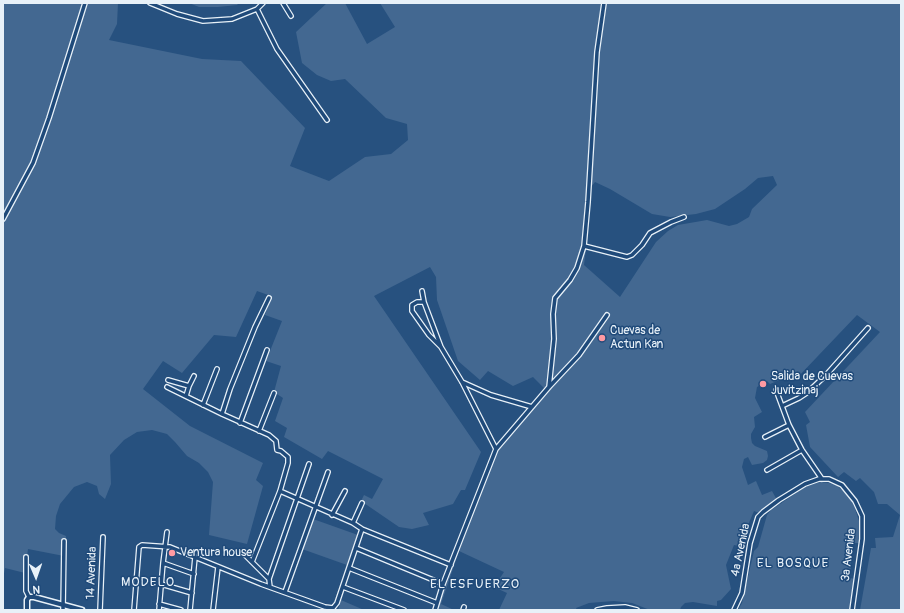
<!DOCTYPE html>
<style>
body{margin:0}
#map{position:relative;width:904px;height:613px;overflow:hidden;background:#27517f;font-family:Pangolin,sans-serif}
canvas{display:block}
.frame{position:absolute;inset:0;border:4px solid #e8f1f8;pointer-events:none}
.north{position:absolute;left:16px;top:557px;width:40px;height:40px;-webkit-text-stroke:3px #1f4a7a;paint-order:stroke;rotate:178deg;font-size:11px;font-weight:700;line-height:16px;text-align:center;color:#e8f1f8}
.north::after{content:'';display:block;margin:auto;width:14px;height:18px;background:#e8f1f8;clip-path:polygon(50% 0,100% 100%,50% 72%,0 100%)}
</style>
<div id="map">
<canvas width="904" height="613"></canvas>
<div class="frame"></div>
<div class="north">N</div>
</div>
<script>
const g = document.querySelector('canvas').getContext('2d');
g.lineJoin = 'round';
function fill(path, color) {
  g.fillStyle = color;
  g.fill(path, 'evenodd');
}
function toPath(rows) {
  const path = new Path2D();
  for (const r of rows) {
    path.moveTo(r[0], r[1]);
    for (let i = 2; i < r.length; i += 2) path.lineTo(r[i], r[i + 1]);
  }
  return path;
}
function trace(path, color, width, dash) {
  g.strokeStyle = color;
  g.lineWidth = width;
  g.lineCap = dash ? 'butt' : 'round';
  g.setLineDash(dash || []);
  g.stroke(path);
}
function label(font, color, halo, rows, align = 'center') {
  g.font = font + ' Pangolin,sans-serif';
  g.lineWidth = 3;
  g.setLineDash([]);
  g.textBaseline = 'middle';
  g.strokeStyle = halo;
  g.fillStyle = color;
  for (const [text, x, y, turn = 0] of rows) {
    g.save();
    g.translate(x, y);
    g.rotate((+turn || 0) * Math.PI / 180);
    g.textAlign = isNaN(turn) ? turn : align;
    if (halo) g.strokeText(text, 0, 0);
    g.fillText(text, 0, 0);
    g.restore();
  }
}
fill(toPath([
 [3,3,118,3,117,24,109,40,202,59,241,61,305,128,290,166,329,181,365,157,391,154,408,140,407,124,386,118,345,79,331,81,317,75,302,63,296,32,327,3,345,3,367,44,395,27,380,3,901,3,901,610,860,610,871,548,876,548,875,538,893,537,900,515,887,504,878,504,874,492,860,478,856,481,844,472,838,477,810,447,806,425,810,422,805,412,880,332,857,315,797,378,794,374,770,384,767,381,757,387,755,398,762,412,754,417,755,427,751,434,751,438,752,443,755,446,767,451,768,456,767,460,763,463,752,465,748,457,744,459,742,467,748,485,756,481,762,495,772,491,777,500,759,513,754,511,739,546,734,545,726,565,731,589,721,600,717,601,717,606,693,602,685,603,681,607,680,610,650,610,632,603,614,601,589,603,576,608,577,610,499,610,507,593,494,587,504,572,459,551,441,604,454,610,432,610,483,476,499,443,545,389,533,377,513,386,488,371,480,380,458,361,437,300,436,277,430,267,374,296,481,452,465,490,461,490,453,504,423,513,429,525,412,529,399,527,361,501,364,495,372,499,383,479,328,451,322,459,284,437,287,428,275,421,283,398,274,392,281,366,266,361,282,321,265,315,271,296,257,291,236,337,214,335,182,373,163,361,143,389,190,426,263,463,256,480,263,486,247,544,209,535,213,482,208,472,199,463,187,456,175,442,167,434,152,430,137,432,124,440,110,455,111,484,105,499,99,494,97,486,87,482,74,487,60,504,56,516,55,529,59,533,66,536,64,556,28,549,25,573,5,568,3,579],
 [773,176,777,185,752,209,749,217,737,224,729,226,707,220,678,225,668,231,656,242,620,297,584,265,586,249,587,192,595,182,610,189,652,214,670,217,696,214,715,209,745,189,758,178],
 [189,3,239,3,237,5,218,7,199,7],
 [820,482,829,483,837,486,847,494,853,503,860,524,859,543,852,543,850,578,855,579,850,610,738,610,742,603,754,551,758,547,767,515,771,510,805,487],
 [313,519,358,535,347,565,302,549],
 [341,600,364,610,338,610]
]), '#436891');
const minor = toPath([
 [150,3,177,14,203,21,232,19,257,9,263,3],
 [283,3,291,16],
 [257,9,277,49,327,120],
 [3,219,33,163,49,118,85,3],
 [584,246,627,257,632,255,642,245,650,233,671,222,684,217],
 [422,291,424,302,441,347,462,382,496,449],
 [424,302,417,302,412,305,412,311,429,335,441,347],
 [168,380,189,386],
 [462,382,491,395,532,407],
 [167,387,222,414,269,435,276,441,277,450,281,451,288,457,288,463,280,491,252,562],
 [549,387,554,339,553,314,555,298,570,280,577,268,584,246,588,202,597,52,604,3],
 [776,390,789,425,802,450,822,479],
 [186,396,189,386,194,376],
 [203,405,217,369],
 [782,406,799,398,808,392,827,374,868,328],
 [222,414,230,389,255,327,269,298],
 [240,423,267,350],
 [259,431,274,393],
 [765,437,789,425],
 [767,470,802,450],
 [280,491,353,523,362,529,451,565],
 [332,515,345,491],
 [353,523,362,503],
 [356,548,443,584],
 [242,552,269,579,270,587],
 [26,557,26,591,29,597],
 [163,563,194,574],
 [349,568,437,603],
 [269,579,309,464],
 [161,584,192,593],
 [343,587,404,610],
 [285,592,328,472],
 [159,604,181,610],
 [63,610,64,541],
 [100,610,103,537],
 [134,610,139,547,142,545,170,547,261,584,325,607,333,608,337,603,362,529],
 [159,610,163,563,167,532],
 [190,610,195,557],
 [213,610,218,567],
 [435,610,443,584,496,449,549,387,579,355,607,315],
 [463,610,464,607],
 [597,610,607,608,625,607,637,610],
 [734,610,742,593,750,543,758,517,763,512,779,500,805,484,819,479,829,479,842,485,855,501,862,516,862,539,852,610]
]);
const major = toPath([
 [27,610,27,600,29,597,34,597,82,610]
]);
trace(minor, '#e8f1f8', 6);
trace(major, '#e8f1f8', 7);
trace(minor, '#1f4a7a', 3.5);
trace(major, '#1f4a7a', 4);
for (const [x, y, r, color] of [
 [602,338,4,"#ff9aa2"],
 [763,384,4,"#ff9aa2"],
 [172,553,4,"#ff9aa2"]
]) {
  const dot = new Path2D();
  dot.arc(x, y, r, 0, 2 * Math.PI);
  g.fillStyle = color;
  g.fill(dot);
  trace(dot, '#1f4a7a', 1.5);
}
label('12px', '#e8f1f8', '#1f4a7a', [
 ["Cuevas de",610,331],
 ["Actun Kan",610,345],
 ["Salida de Cuevas",771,377],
 ["Juvitzinaj",771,391],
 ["Ventura house",180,553]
], 'left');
label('12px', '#e8f1f8', '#1f4a7a', [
 ["4a Avenida",741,550,-78],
 ["3a Avenida",849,555,-83],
 ["14 Avenida",92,573,-88]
]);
g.letterSpacing = '1px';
label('13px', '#e8f1f8', '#1f4a7a', [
 ["EL BOSQUE",793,564],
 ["MODELO",148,583],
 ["EL ESFUERZO",475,585]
]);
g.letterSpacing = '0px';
</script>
